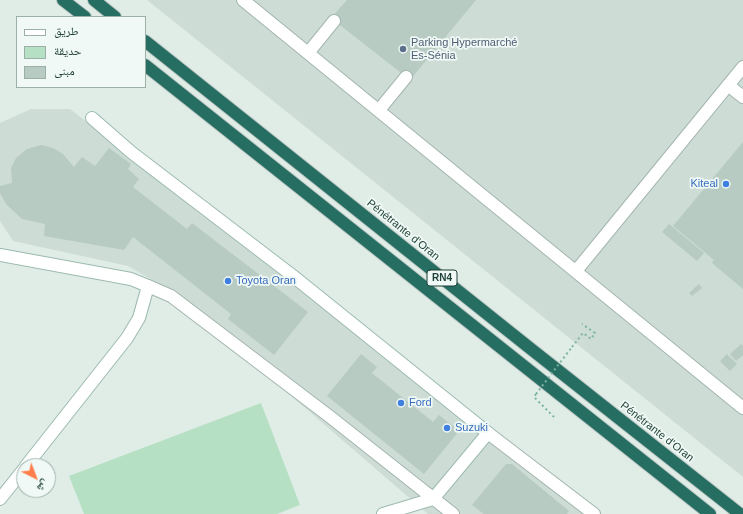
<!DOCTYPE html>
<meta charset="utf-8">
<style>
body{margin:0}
#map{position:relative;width:743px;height:514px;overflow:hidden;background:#e0ede7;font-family:Arial,"Noto Naskh Arabic",sans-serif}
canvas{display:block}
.legend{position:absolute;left:16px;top:16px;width:130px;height:72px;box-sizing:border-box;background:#f0f9f5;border:1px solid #9cafa9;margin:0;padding:5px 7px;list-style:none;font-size:12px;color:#1e3f37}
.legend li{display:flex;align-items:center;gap:8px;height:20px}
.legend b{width:20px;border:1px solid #9cafa9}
.north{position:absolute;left:16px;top:458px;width:40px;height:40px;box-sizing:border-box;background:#f0f9f5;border:1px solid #9cafa9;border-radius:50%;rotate:138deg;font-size:11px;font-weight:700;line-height:16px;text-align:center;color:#1e3f37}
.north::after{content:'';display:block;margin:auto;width:14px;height:18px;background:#ff7e4b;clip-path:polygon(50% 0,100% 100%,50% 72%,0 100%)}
</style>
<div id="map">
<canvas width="743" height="514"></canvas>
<ul class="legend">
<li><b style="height:5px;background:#fff"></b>طريق</li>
<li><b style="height:11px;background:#b6e0c3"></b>حديقة</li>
<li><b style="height:11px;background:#b7cbc3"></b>مبنى</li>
</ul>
<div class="north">ش</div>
</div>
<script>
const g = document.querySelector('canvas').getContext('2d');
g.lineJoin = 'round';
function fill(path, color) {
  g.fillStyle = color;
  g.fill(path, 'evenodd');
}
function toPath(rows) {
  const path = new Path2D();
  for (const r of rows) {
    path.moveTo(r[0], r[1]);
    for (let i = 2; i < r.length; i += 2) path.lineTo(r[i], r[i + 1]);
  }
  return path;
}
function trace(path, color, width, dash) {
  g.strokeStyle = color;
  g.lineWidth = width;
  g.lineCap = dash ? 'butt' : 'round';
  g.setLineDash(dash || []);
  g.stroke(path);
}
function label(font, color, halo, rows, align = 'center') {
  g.font = font + ' Arial,sans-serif';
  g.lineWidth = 3.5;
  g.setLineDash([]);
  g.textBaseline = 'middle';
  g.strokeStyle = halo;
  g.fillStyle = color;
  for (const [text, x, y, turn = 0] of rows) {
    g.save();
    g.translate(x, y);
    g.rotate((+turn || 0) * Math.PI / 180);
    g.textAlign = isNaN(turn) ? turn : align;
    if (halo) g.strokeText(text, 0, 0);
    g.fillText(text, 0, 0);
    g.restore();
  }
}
fill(toPath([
 [147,0,743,0,743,477],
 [31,109,70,109,597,514,428,514,166,288,128,266,13,241,0,221,0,123]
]), '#cedcd6');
fill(toPath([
 [261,403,300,505,277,514,84,514,69,476]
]), '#b6e0c3');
fill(toPath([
 [347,0,476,0,410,80,331,18],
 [743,142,743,289,712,263,714,260,673,226],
 [41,145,53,148,63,154,74,167,82,157,95,166,109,148,131,164,128,169,139,179,133,187,187,229,192,223,308,312,274,355,228,319,231,314,133,237,124,250,44,236,45,224,22,219,6,204,0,193,0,186,12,183,11,168,16,158,27,149],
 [669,224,704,253,697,261,662,232],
 [699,284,702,288,692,296,689,293],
 [741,344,743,346,743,355,736,361,730,354],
 [361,354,377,367,372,373,433,422,439,415,459,431,424,474,327,396],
 [727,354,737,364,730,371,720,361],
 [506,464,512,464,569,511,567,514,484,514,472,505]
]), '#b7cbc3');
const street = toPath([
 [243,0,743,408],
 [308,53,334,21],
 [728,85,743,97],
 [379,110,406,77],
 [576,271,743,67],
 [148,286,171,296,329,416,453,514],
 [488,433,594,514]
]);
const secondary = toPath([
 [92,118,131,152,293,276,488,433,433,499,383,514],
 [0,255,131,279,148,286,139,318,127,338,26,466],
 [0,499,24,469]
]);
const highway = toPath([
 [63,0,85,17],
 [94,0,115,17],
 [145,41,531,349,740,514],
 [145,65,710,514]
]);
trace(street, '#a2b5af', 14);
trace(secondary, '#9cbab0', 14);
trace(highway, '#c0c9c7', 14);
trace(toPath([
 [572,347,583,333,591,339,595,333,582,324],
 [536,394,534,397,554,417]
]), '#7cb4a4', 2, [2, 3]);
trace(street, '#fff', 12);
trace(secondary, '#fff', 12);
trace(highway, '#276e62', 12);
trace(toPath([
 [536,394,572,347]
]), '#7cb4a4', 2, [2, 3]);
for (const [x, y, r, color] of [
 [403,49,4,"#5c6f8a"],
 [726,184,4,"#3f7fe0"],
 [228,281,4,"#3f7fe0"],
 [401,403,4,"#3f7fe0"],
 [447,428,4,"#3f7fe0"]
]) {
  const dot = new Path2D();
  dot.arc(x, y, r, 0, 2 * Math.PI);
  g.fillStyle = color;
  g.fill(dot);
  trace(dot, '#f0f9f5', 1.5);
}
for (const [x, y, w] of [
 [442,278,30]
]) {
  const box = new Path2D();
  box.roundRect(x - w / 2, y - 8, w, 16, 3);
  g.fillStyle = '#f0f9f5';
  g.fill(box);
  trace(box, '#1e3f37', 1);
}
label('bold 10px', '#1e3f37', null, [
 ["RN4",442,278]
]);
label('11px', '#4e5e75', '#f0f9f5', [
 ["Parking Hypermarché",411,43],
 ["Es-Sénia",411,56]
], 'left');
label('11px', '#366cbe', '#f0f9f5', [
 ["Kiteal",718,184,"right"],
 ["Toyota Oran",236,281],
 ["Ford",409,403],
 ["Suzuki",455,428]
], 'left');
label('11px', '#1e3f37', '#f0f9f5', [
 ["Pénétrante d'Oran",403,230,39],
 ["Pénétrante d'Oran",657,432,38]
]);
</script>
